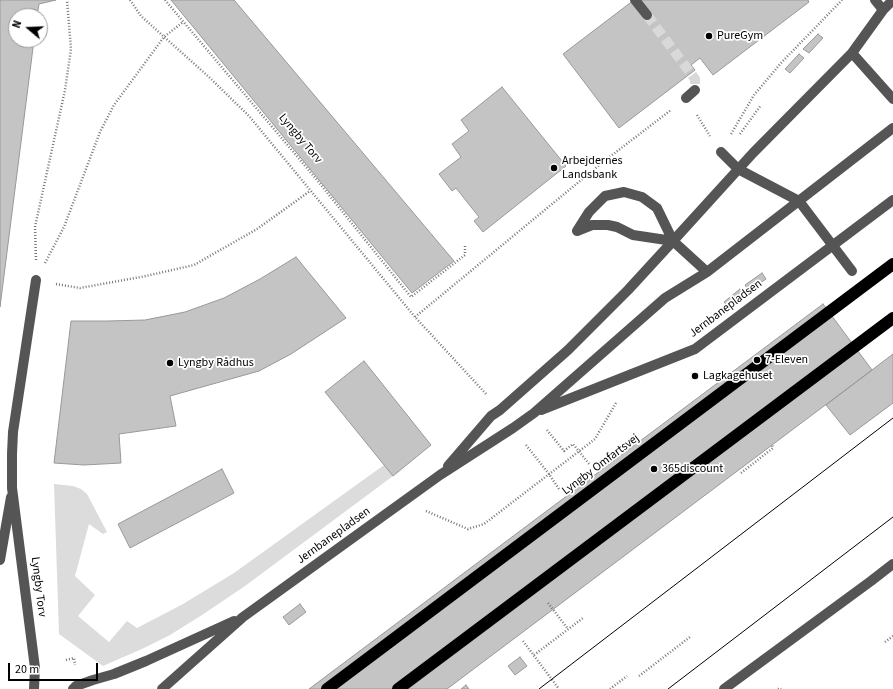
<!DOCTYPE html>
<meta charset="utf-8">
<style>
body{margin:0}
#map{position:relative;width:893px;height:689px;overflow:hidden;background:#fff;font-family:"Source Sans 3",sans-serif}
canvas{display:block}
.north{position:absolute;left:8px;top:8px;width:40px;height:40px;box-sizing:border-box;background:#fff;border:1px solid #999;border-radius:50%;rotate:289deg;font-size:11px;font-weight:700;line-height:16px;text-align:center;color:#000}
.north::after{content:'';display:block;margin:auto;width:14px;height:18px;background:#000;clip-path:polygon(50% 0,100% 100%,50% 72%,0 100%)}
.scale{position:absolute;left:8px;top:663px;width:90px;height:18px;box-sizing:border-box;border:2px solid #000;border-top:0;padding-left:5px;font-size:12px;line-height:14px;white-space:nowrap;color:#000;-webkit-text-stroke:3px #fff;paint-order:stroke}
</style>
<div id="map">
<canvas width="893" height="689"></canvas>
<div class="north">N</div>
<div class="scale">20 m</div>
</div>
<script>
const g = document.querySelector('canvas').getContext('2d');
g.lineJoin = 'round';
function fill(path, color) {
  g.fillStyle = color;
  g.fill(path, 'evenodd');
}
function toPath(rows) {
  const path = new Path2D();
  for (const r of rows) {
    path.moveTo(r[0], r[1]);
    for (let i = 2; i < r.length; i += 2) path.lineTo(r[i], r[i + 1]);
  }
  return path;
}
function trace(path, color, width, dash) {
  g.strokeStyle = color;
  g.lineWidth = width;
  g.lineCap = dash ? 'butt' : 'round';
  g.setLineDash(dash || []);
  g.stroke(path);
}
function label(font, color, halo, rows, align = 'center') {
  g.font = font + ' "Source Sans 3",sans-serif';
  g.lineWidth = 3.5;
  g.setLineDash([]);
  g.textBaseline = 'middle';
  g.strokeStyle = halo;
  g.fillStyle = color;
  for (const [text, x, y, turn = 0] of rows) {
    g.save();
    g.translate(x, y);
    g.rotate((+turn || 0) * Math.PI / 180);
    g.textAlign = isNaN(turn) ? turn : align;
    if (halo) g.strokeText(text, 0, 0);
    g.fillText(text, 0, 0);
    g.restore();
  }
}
fill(toPath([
 [384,465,393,476,245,586,202,615,170,635,144,648,103,666,59,634,54,484,73,486,81,489,87,494,107,532,103,534,89,524,75,576,95,595,78,616,109,642,127,621,137,628,183,604,234,573]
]), '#dcdcdc');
const building = toPath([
 [0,0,56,0,39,4,37,16,16,16,16,40,34,40,0,307,0,0],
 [171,0,234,0,454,261,412,293,171,0],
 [634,0,808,0,809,2,713,75,700,58,691,65,695,70,619,128,563,54,634,0],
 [818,34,823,38,809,53,803,49,818,34],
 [799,54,804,58,790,73,785,69,799,54],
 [502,87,566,166,483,232,474,221,479,217,456,188,452,191,439,174,461,157,452,144,469,131,461,120,502,87],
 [296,257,346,318,291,354,259,371,170,396,176,426,119,434,121,463,84,465,54,463,71,321,108,321,145,320,185,312,224,298,260,279,296,257],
 [762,273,766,279,749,291,745,285,762,273],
 [740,289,745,295,728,307,724,302,740,289],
 [823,304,872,370,692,505,447,689,309,689,823,304],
 [893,354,893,403,850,435,826,405,893,354],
 [364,361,431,445,393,476,325,392,364,361],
 [222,469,234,493,130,548,118,524,222,469],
 [300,604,306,612,289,625,283,617,300,604],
 [520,657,527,666,515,675,508,666,520,657],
 [466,685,469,689,461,689,466,685]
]);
fill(building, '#c4c4c4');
trace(building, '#999', 1);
trace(toPath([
 [647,15,695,79,695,90]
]), '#d9d9d9', 10, [10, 5]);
trace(toPath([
 [130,0,141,16,210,78,249,116,415,317,487,395],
 [165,0,317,180,411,297,465,255,465,244],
 [697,115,710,136],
 [731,134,754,95,781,63,842,0],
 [740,134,761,105],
 [36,260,35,227,65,90,71,49,67,0],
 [45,263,64,227,100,132,114,105,164,37,183,22],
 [56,284,80,288,146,276,194,265,257,229,310,191],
 [415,317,603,162,671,110],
 [547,430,564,451,573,444,590,465],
 [526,445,549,474,559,489],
 [741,473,773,448,772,445],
 [426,511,468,529,484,524,595,439,616,403],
 [548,603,568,629],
 [523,641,559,689],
 [885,642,893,636],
 [534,655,583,618],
 [66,660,74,658,75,665],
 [639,676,690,637],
 [610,689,627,676],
 [778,689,780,688,781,689]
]), '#777', 2.5, [1, 2]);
trace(toPath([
 [635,0,647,15],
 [875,0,883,10],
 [852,53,893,99],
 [686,98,695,90],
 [721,152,738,169,799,201,852,271],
 [577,231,589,212,605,196,624,192,642,197,657,208,673,241,707,272],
 [577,231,592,225,608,225,617,227,633,235,673,241],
 [541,410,695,349,893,200],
 [448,466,491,416,500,410,568,350,628,290,673,241,753,153,852,53,883,10,893,0],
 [0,560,11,497],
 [34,689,35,668,12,488,12,454,13,432,36,280],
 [73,689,76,686,93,680,114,674,146,661,234,621],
 [162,689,243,617,440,475,513,428,534,413,665,298,707,272,893,128],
 [724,689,871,581,893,564]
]), '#555', 10);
trace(toPath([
 [327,689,893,264],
 [398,689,893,318]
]), '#000', 12);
trace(toPath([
 [539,689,893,418],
 [668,689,893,517]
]), '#000', 1);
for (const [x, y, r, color] of [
 [709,36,4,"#000"],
 [554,168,4,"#000"],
 [757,360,4,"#000"],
 [170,363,4,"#000"],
 [695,376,4,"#000"],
 [654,469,4,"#000"]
]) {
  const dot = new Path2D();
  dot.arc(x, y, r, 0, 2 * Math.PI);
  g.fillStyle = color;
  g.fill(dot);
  trace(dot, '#fff', 1.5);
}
label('12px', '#000', '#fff', [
 ["PureGym",717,36],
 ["Arbejdernes",562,161],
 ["Landsbank",562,175],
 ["7-Eleven",765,360],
 ["Lyngby Rådhus",178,363],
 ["Lagkagehuset",703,376],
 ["365discount",662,469]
], 'left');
label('12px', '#000', '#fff', [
 ["Lyngby Torv",300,139,50],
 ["Jernbanepladsen",726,309,-37],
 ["Lyngby Omfartsvej",601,465,-37],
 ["Jernbanepladsen",334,536,-36],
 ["Lyngby Torv",38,587,83]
]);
</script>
